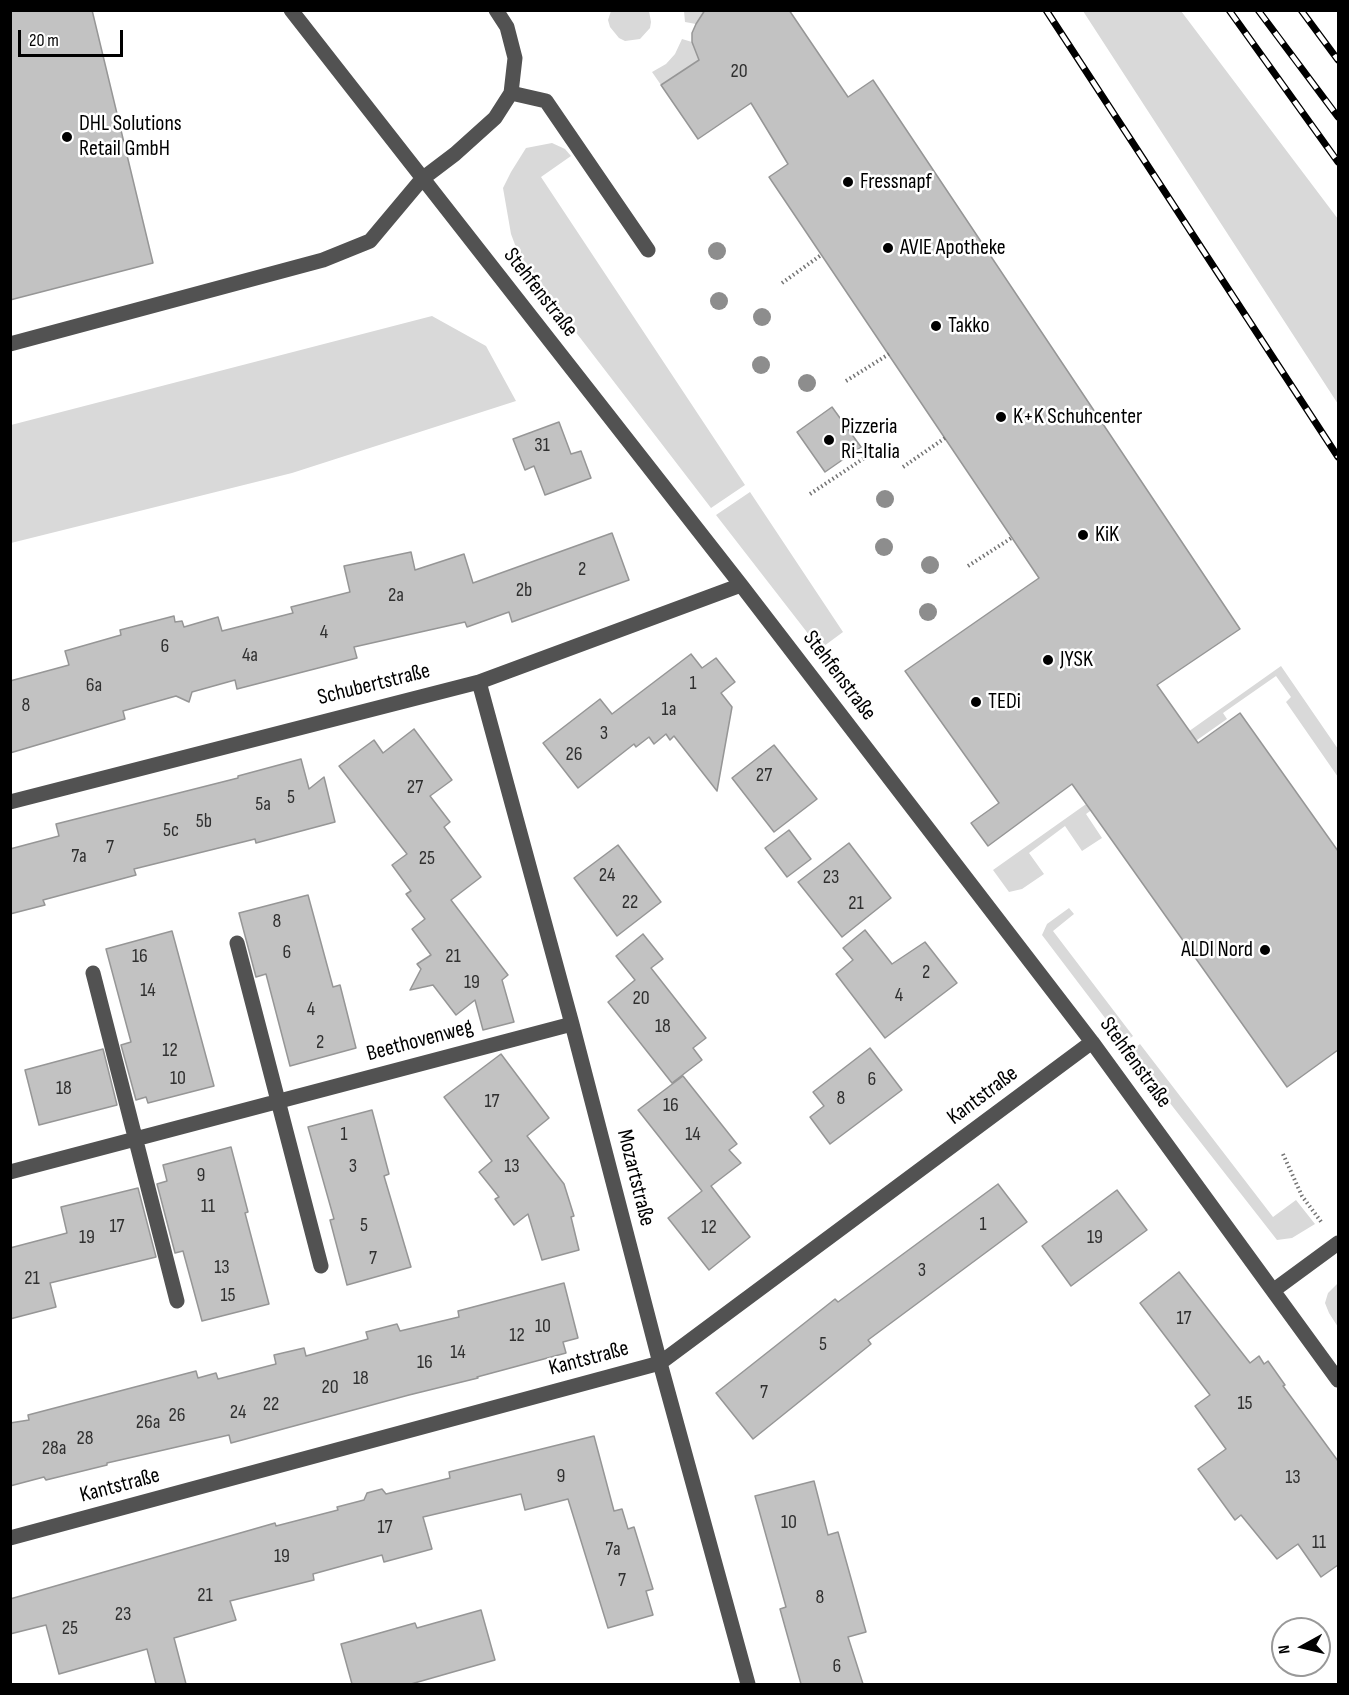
<!DOCTYPE html>
<meta charset="utf-8">
<style>
body{margin:0}
#map{position:relative;width:1349px;height:1695px;overflow:hidden;background:#fff;font-family:"Sofia Sans Condensed",sans-serif}
canvas{display:block}
.frame{position:absolute;inset:0;border:12px solid #000;pointer-events:none}
.north{position:absolute;left:1271px;top:1617px;width:60px;height:60px;box-sizing:border-box;background:#fff;border:2px solid #999;border-radius:50%;rotate:262deg;font-size:16px;font-weight:700;line-height:24px;text-align:center;color:#000}
.north::after{content:'';display:block;margin:auto;width:21px;height:27px;background:#000;clip-path:polygon(50% 0,100% 100%,50% 72%,0 100%)}
.scale{position:absolute;left:18px;top:30px;width:105px;height:27px;box-sizing:border-box;border:3px solid #000;border-top:0;padding-left:8px;font-size:18px;line-height:21px;white-space:nowrap;color:#000;-webkit-text-stroke:4px #fff;paint-order:stroke}
</style>
<div id="map">
<canvas width="1349" height="1695"></canvas>
<div class="frame"></div>
<div class="north">N</div>
<div class="scale">20 m</div>
</div>
<script>
const g = document.querySelector('canvas').getContext('2d');
g.lineJoin = 'round';
function fill(path, color) {
  g.fillStyle = color;
  g.fill(path, 'evenodd');
}
function toPath(rows) {
  const path = new Path2D();
  for (const r of rows) {
    path.moveTo(r[0], r[1]);
    for (let i = 2; i < r.length; i += 2) path.lineTo(r[i], r[i + 1]);
  }
  return path;
}
function trace(path, color, width, dash) {
  g.strokeStyle = color;
  g.lineWidth = width;
  g.lineCap = dash ? 'butt' : 'round';
  g.setLineDash(dash || []);
  g.stroke(path);
}
function label(font, color, halo, rows, align = 'center') {
  g.font = font + ' "Sofia Sans Condensed",sans-serif';
  g.lineWidth = 5;
  g.setLineDash([]);
  g.textBaseline = 'middle';
  g.strokeStyle = halo;
  g.fillStyle = color;
  for (const [text, x, y, turn = 0] of rows) {
    g.save();
    g.translate(x, y);
    g.rotate((+turn || 0) * Math.PI / 180);
    g.textAlign = isNaN(turn) ? turn : align;
    if (halo) g.strokeText(text, 0, 0);
    g.fillText(text, 0, 0);
    g.restore();
  }
}
fill(toPath([
 [649,11,651,22,650,28,640,39,625,41,619,38,610,27,608,20,611,11],
 [684,11,707,11,696,24,685,22],
 [1083,11,1181,11,1338,219,1338,404],
 [682,39,692,42,700,59,661,85,652,72,666,64,675,54],
 [552,143,565,149,571,156,541,177,745,485,711,508,528,270,517,250,511,234,503,188,511,172,526,148],
 [432,316,486,346,516,401,292,473,11,543,11,425],
 [750,492,843,632,820,649,716,515],
 [1281,666,1338,749,1338,777,1286,702,1291,697,1276,676,1223,713,1227,719,1140,780,1138,777,1086,814,1102,838,1082,851,1065,826,1029,853,1044,874,1022,889,1009,892,993,870],
 [1069,908,1074,914,1053,931,1133,1036,1124,1043,1042,935,1047,924],
 [1140,1044,1273,1217,1296,1200,1315,1224,1292,1238,1277,1240,1130,1052],
 [1338,1283,1338,1327,1329,1313,1325,1303,1328,1293]
]), '#d9d9d9');
const building = toPath([
 [10,10,92,10,153,263,10,300,10,10],
 [705,10,789,10,848,97,873,80,1240,629,1157,685,1198,743,1240,713,1338,851,1338,1050,1287,1087,1072,784,988,846,971,823,999,803,905,671,1039,578,769,177,788,164,751,103,698,139,661,85,699,60,692,42,692,33,696,24,705,10],
 [832,407,861,447,825,472,797,432,832,407],
 [559,422,571,454,581,451,591,478,545,495,534,466,525,470,513,439,559,422],
 [612,533,629,580,512,622,509,612,467,627,465,622,354,647,357,658,237,689,235,680,192,692,189,702,176,696,123,711,125,719,10,753,10,681,69,665,65,651,121,635,120,630,174,616,175,622,182,621,184,627,218,617,222,631,293,613,291,607,350,592,344,566,411,552,415,570,464,554,473,583,612,533],
 [691,654,702,668,716,658,735,682,721,693,732,707,717,791,674,736,670,740,666,734,654,744,649,737,636,747,634,744,578,788,543,743,600,699,612,714,691,654],
 [414,729,452,780,430,796,450,822,444,827,481,877,451,900,508,975,502,980,514,1022,483,1030,475,1000,456,1015,433,985,410,990,421,969,417,964,431,955,412,929,425,919,406,894,411,891,392,865,407,854,339,766,374,740,383,753,414,729],
 [774,745,817,799,774,832,732,778,774,745],
 [301,759,309,789,324,777,335,822,256,843,255,839,134,869,136,875,43,900,45,905,10,914,10,849,59,836,56,824,238,778,238,776,301,759],
 [789,830,811,859,787,877,765,848,789,830],
 [849,843,891,898,842,937,798,882,849,843],
 [618,845,661,902,617,936,574,878,618,845],
 [308,895,333,987,340,985,356,1048,290,1066,266,974,256,977,239,913,308,895],
 [865,930,892,964,925,942,957,983,885,1038,836,974,853,960,843,948,865,930],
 [172,931,214,1086,148,1103,146,1097,136,1100,121,1045,131,1042,106,949,172,931],
 [643,934,663,959,651,968,706,1038,693,1048,702,1060,672,1083,608,1002,635,980,616,956,643,934],
 [870,1048,902,1090,830,1144,810,1117,824,1106,813,1092,870,1048],
 [103,1049,117,1105,39,1125,25,1070,103,1049],
 [501,1054,549,1118,527,1136,564,1184,574,1216,571,1217,579,1250,542,1260,528,1214,514,1225,495,1199,499,1197,479,1172,492,1161,444,1097,501,1054],
 [683,1076,737,1144,729,1150,741,1163,711,1186,750,1237,709,1270,668,1218,702,1191,638,1110,683,1076],
 [372,1110,389,1174,384,1176,411,1267,347,1285,330,1220,334,1219,308,1127,372,1110],
 [231,1147,248,1212,245,1213,269,1304,202,1321,183,1251,175,1253,157,1184,167,1181,163,1165,231,1147],
 [998,1184,1027,1222,868,1340,871,1344,753,1439,716,1393,835,1299,838,1302,998,1184],
 [138,1188,156,1257,50,1283,56,1307,10,1319,10,1248,67,1233,61,1207,138,1188],
 [1117,1190,1147,1230,1071,1286,1042,1246,1117,1190],
 [1179,1272,1250,1363,1259,1356,1264,1364,1268,1361,1285,1385,1283,1386,1338,1461,1338,1565,1321,1577,1298,1544,1277,1559,1241,1515,1235,1520,1198,1469,1226,1449,1195,1406,1210,1395,1140,1303,1179,1272],
 [564,1283,578,1338,563,1342,566,1353,477,1377,478,1378,409,1395,231,1443,229,1435,107,1463,107,1465,46,1480,44,1477,10,1486,10,1423,29,1420,28,1415,196,1371,198,1378,216,1373,218,1379,276,1364,274,1355,304,1348,306,1356,368,1339,366,1332,397,1324,400,1331,459,1317,458,1311,564,1283],
 [594,1436,614,1511,622,1509,628,1529,634,1527,653,1589,646,1591,653,1615,608,1628,568,1499,525,1510,521,1494,423,1517,432,1549,384,1562,382,1555,313,1574,314,1580,230,1601,236,1620,174,1638,186,1684,156,1684,147,1649,59,1674,46,1625,10,1634,10,1599,275,1523,276,1526,338,1510,337,1507,364,1500,367,1493,382,1489,386,1494,450,1478,449,1472,594,1436],
 [814,1481,828,1535,838,1532,866,1632,848,1637,863,1684,801,1684,780,1609,786,1607,755,1496,814,1481],
 [481,1610,495,1660,411,1684,352,1684,341,1644,415,1623,417,1628,481,1610]
]);
fill(building, '#c2c2c2');
trace(building, '#969696', 1.5);
trace(toPath([
 [782,283,821,255],
 [846,381,889,354],
 [903,467,945,438],
 [810,494,887,443],
 [968,566,1013,537],
 [1283,1154,1302,1196,1322,1223]
]), '#747474', 4, [1.5, 3]);
trace(toPath([
 [291,10,741,585,1092,1042,1338,1380],
 [511,93,546,101,648,250],
 [10,344,323,260,370,241,422,179,455,154,495,118,511,93,515,58,507,27,496,10],
 [479,682,572,1024,660,1363,748,1684],
 [10,802,479,682,741,585],
 [237,943,321,1266],
 [93,973,177,1301],
 [10,1172,572,1024],
 [1274,1290,1338,1243],
 [10,1538,660,1363,1092,1042]
]), '#525252', 15);
const rail = toPath([
 [1046,10,1338,457],
 [1229,10,1338,162],
 [1258,10,1338,117],
 [1301,10,1338,60]
]);
trace(rail, '#000', 7);
trace(rail, '#fff', 4.5, [14]);
g.fillStyle = '#8d8d8d';
for (const [x, y] of [
 [717,251],
 [719,301],
 [762,317],
 [761,365],
 [807,383],
 [885,499],
 [884,547],
 [930,565],
 [928,612]
]) {
  g.beginPath();
  g.arc(x, y, 9, 0, 2 * Math.PI);
  g.fill();
}
for (const [x, y, r, color] of [
 [67,137,6,"#000"],
 [848,182,6,"#000"],
 [888,248,6,"#000"],
 [936,326,6,"#000"],
 [1001,417,6,"#000"],
 [829,440,6,"#000"],
 [1083,535,6,"#000"],
 [1048,660,6,"#000"],
 [976,702,6,"#000"],
 [1265,950,6,"#000"]
]) {
  const dot = new Path2D();
  dot.arc(x, y, r, 0, 2 * Math.PI);
  g.fillStyle = color;
  g.fill(dot);
  trace(dot, '#fff', 2);
}
label('20px', '#303030', null, [
 ["20",739,72],
 ["31",542,446],
 ["2",582,570],
 ["2b",524,591],
 ["2a",396,596],
 ["4",324,633],
 ["6",165,647],
 ["4a",250,656],
 ["1",693,684],
 ["6a",94,686],
 ["8",26,706],
 ["1a",669,710],
 ["3",604,734],
 ["26",574,755],
 ["27",764,776],
 ["27",415,788],
 ["5",291,798],
 ["5a",263,805],
 ["5b",204,822],
 ["5c",171,831],
 ["7",110,848],
 ["7a",79,857],
 ["25",427,859],
 ["24",607,876],
 ["23",831,878],
 ["22",630,903],
 ["21",856,904],
 ["8",277,922],
 ["6",287,953],
 ["16",140,957],
 ["21",453,957],
 ["2",926,973],
 ["19",472,983],
 ["14",148,991],
 ["4",899,996],
 ["20",641,999],
 ["4",311,1010],
 ["18",663,1027],
 ["2",320,1043],
 ["12",170,1051],
 ["10",178,1079],
 ["6",872,1080],
 ["18",64,1089],
 ["8",841,1099],
 ["17",492,1102],
 ["16",671,1106],
 ["1",344,1135],
 ["14",693,1135],
 ["3",353,1167],
 ["13",512,1167],
 ["9",201,1176],
 ["11",208,1207],
 ["1",983,1225],
 ["5",364,1226],
 ["17",117,1227],
 ["12",709,1228],
 ["19",87,1238],
 ["19",1095,1238],
 ["7",373,1259],
 ["13",222,1268],
 ["3",922,1271],
 ["21",32,1279],
 ["15",228,1296],
 ["17",1184,1319],
 ["10",543,1327],
 ["12",517,1336],
 ["5",823,1345],
 ["14",458,1353],
 ["16",425,1363],
 ["18",361,1379],
 ["20",330,1388],
 ["7",764,1393],
 ["15",1245,1404],
 ["22",271,1405],
 ["24",238,1413],
 ["26",177,1416],
 ["26a",148,1423],
 ["28",85,1439],
 ["28a",54,1449],
 ["9",561,1477],
 ["13",1293,1478],
 ["10",789,1523],
 ["17",385,1528],
 ["11",1319,1543],
 ["7a",613,1550],
 ["19",282,1557],
 ["7",622,1581],
 ["21",205,1596],
 ["8",820,1598],
 ["23",123,1615],
 ["25",70,1629],
 ["6",837,1667]
]);
label('22px', '#000', '#fff', [
 ["DHL Solutions",79,124],
 ["Retail GmbH",79,149],
 ["Fressnapf",860,182],
 ["AVIE Apotheke",900,248],
 ["Takko",948,326],
 ["K+K Schuhcenter",1013,417],
 ["Pizzeria",841,427],
 ["Ri-Italia",841,452],
 ["KiK",1095,535],
 ["JYSK",1060,660],
 ["TEDi",988,702],
 ["ALDI Nord",1253,950,"right"]
], 'left');
label('22px', '#000', '#fff', [
 ["Stehfenstraße",540,293,52],
 ["Stehfenstraße",839,676,53],
 ["Schubertstraße",374,685,-14],
 ["Beethovenweg",420,1041,-15],
 ["Stehfenstraße",1135,1063,54],
 ["Kantstraße",983,1096,-37],
 ["Mozartstraße",635,1178,76],
 ["Kantstraße",589,1359,-15],
 ["Kantstraße",120,1486,-15]
]);
</script>
